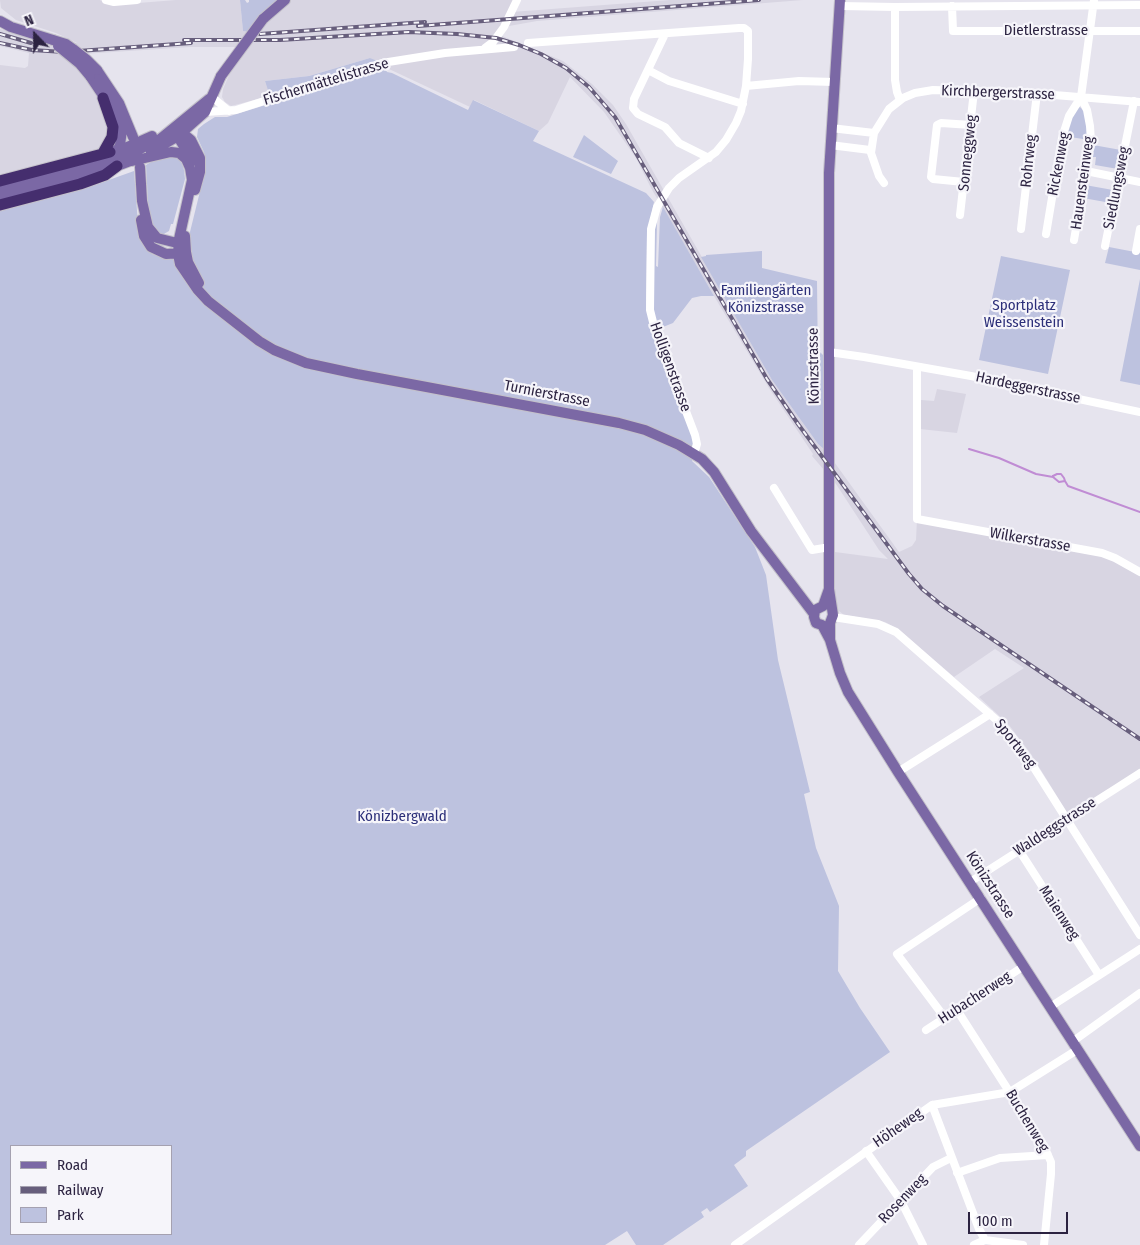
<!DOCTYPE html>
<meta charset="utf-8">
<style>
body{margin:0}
#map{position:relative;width:1140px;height:1245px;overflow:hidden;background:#e6e4ee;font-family:"Fira Sans Condensed",sans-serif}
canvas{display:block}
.legend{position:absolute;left:10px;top:1145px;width:162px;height:90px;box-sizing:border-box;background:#f6f5fa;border:1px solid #a5a1b0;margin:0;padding:6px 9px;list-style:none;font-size:15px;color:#2c2341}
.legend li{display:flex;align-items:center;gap:10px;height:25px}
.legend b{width:25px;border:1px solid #a5a1b0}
.north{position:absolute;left:10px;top:10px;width:50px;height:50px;-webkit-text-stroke:4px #f6f5fa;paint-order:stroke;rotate:338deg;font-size:14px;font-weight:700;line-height:20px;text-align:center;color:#2c2341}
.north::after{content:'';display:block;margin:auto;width:18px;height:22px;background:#2c2341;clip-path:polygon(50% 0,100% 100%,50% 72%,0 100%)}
.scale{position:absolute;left:968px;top:1212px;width:100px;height:22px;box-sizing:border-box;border:2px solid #2c2341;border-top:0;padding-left:6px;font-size:15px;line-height:18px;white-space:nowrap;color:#2c2341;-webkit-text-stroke:4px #f6f5fa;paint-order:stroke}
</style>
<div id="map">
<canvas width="1140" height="1245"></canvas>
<ul class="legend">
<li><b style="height:6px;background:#7b68a5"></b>Road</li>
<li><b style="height:6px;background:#675e7c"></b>Railway</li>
<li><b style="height:14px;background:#bdc2df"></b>Park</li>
</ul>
<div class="north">N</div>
<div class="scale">100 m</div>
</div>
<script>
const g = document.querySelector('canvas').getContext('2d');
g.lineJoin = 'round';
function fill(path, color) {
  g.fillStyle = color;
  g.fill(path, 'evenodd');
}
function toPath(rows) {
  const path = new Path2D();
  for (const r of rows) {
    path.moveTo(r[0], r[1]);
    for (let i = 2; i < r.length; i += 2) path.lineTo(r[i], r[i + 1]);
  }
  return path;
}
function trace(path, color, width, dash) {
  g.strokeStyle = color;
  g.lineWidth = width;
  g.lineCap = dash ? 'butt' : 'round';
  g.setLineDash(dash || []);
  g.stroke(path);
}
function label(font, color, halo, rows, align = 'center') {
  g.font = font + ' "Fira Sans Condensed",sans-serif';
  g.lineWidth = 4.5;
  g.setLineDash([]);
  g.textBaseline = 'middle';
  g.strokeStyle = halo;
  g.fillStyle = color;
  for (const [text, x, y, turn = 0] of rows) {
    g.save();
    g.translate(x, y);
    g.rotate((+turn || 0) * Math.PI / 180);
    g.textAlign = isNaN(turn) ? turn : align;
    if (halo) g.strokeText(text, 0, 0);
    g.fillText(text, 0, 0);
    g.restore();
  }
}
fill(toPath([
 [0,0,100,0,104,3,113,5,176,0,240,0,243,31,284,0,518,0,512,12,670,0,803,0,537,21,509,26,502,36,563,61,592,84,613,105,626,124,772,380,818,444,827,452,899,552,912,546,916,540,917,519,1103,556,1140,574,1140,777,1112,795,1108,789,1068,814,1031,754,1009,725,979,697,1024,668,995,649,954,677,898,629,885,622,844,615,839,611,834,603,835,552,888,559,879,550,836,484,812,456,813,454,769,388,714,296,651,188,636,158,604,112,570,77,548,123,539,131,474,100,470,107,389,69,384,69,370,58,309,76,265,81,270,96,231,106,225,102,222,97,223,89,229,75,225,72,241,47,190,47,82,54,88,75,87,80,97,97,106,120,108,126,106,138,102,148,92,153,0,178,0,65,25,68,28,66,29,53,0,46,0,29,48,42,77,43,56,33,16,20,1,8],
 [937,389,966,394,957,433,920,429,921,400,934,401]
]), '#d8d5e2');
fill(toPath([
 [240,0,245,0,247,3,249,2,249,0,284,0,253,32,243,31],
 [370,58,382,63,387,72,392,73,468,110,473,100,539,131,533,141,646,193,654,202,647,235,646,302,647,311,693,438,692,461,709,477,755,547,766,575,778,660,810,792,804,794,816,848,839,906,838,971,860,1008,890,1052,746,1151,746,1156,734,1165,748,1186,710,1212,707,1208,701,1212,704,1217,663,1245,636,1245,627,1231,605,1245,0,1245,0,211,14,206,92,186,134,171,138,224,144,243,152,254,163,258,189,236,206,167,204,152,197,137,198,129,204,124,215,117,227,117,272,103,265,81,309,76],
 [11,1146,171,1146,171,1234,11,1234],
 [1080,107,1084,111,1089,140,1064,136,1067,126,1077,108],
 [584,135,618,161,611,174,573,157],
 [1093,145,1121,150,1118,169,1095,165,1096,157,1091,157],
 [170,157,177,158,182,163,184,170,185,179,173,224,171,224,169,231,162,235,155,231,149,220,146,165,156,159],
 [1085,185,1113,190,1111,203,1083,198],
 [663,207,714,296,701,296,692,298,673,323,658,329,652,304,654,229,656,222,657,222,656,266,658,267,660,217],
 [1109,247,1140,253,1140,270,1105,263],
 [762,251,762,268,817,281,818,369,820,369,820,352,824,356,825,450,818,444,772,380,701,257,706,256,706,255],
 [1001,256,1070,270,1048,374,979,360],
 [1140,279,1140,385,1120,381]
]), '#bdc2df');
trace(toPath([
 [969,449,999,458,1036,474,1053,477,1059,482,1065,481,1068,486,1140,512],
 [1053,476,1057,474,1061,474,1064,478,1065,481]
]), '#c08cd4', 2);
const major = toPath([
 [263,19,285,0],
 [0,21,11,27,53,40],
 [97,70,119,103,133,137],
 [90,76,110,106,122,130,120,145,113,158],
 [178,129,191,140,200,158,200,172,195,190],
 [176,130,180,140,193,161],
 [114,151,125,148,152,136],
 [151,152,178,136,205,112,221,76],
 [132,161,171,152,179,153,186,159,190,168,192,180,179,239,178,254,180,264,197,289,208,301,259,341,274,350,306,363,357,374,619,423,645,430,679,445,702,459,714,472,751,531,814,614],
 [140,167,142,201,148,227,157,238,185,245],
 [0,189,130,154,160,139,209,99],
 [0,197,117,166,138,158],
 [141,220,144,236,151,247,166,254,183,253],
 [185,236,186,252,188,262,199,283],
 [829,589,823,606,815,610,814,617,816,623,822,625,830,640,840,673,848,692,898,772,1140,1146],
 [830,639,830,623,833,615,829,589,829,173,840,0]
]);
const highway = toPath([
 [103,98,113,127,112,137,103,153],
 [0,181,110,152],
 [0,205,80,184,105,175,117,166]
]);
trace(major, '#c4c1ca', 12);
trace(highway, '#c4c1ca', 13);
trace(toPath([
 [106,0,114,2,137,0],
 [840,6,895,7,1140,5],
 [952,6,953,31,1140,31],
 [895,7,895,80,897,92,900,100],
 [665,34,634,99,633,108,638,114,665,127,679,143,709,158],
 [528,43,739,28,744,28,748,31,748,59,746,86,741,111,736,123,726,140,716,152,679,178,669,188,657,207,651,229,650,310,655,330,695,435,697,444,694,454],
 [485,48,493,42,504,27,517,0],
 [648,70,669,81,743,104],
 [746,86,799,81,834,82],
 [212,97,229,111],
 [205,112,236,110,382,63,445,53,514,47],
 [831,128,874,133],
 [830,145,870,150],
 [1086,171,1140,182],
 [964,182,933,179,931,177,937,125,941,123,971,125],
 [884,183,879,176,871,153,874,133,889,109,903,98,915,93,933,90,1030,93,1140,102],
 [960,215,974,91],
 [1021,229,1037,93],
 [1046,234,1062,138,1069,116,1081,97,1094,0],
 [1074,240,1091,142,1090,126,1087,110,1081,97],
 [1105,246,1134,101],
 [1136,251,1140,229],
 [829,352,864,357,971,376,1140,412],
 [917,367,917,519,1102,553,1115,558,1140,572],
 [774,488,812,550,830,547],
 [833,617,878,624,896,632,1000,723,1013,738,1031,763,1140,935],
 [898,772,990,714],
 [1019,850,1099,975],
 [970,882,1140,773],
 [1050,1007,1140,949],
 [957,1010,1044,1146,1051,1162,1051,1174,1044,1245],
 [945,1018,897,954,981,898],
 [926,1030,1024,966],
 [1072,1042,1140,993],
 [932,1105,979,1229,985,1240],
 [866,1151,901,1201,923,1245],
 [957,1173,1000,1158,1048,1155],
 [735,1245,932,1105,1010,1092,1077,1050],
 [859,1245,933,1167,951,1158],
 [974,1245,985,1240,1023,1245]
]), '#fff', 8);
trace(major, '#7b68a5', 10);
trace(highway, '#452e6e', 11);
const rail = toPath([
 [418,26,759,0],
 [0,34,31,43],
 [260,34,425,22],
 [184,40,280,40,409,32,457,34,496,38,519,45,541,54,566,68,589,87,615,117,767,379,798,424,909,574,922,589,943,606,1140,739],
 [0,43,32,50,64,52,191,43]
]);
trace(rail, '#675e7c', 4);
trace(rail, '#f6f5fa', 2, [5.5]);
const majorBridge = toPath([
 [53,40,66,44,73,49,87,60,97,70],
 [58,46,80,64,90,76],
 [221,76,263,19]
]);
trace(majorBridge, '#c4c1ca', 12, []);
trace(majorBridge, '#7b68a5', 10);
label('15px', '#2c2341', '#f6f5fa', [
 ["Dietlerstrasse",1046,31],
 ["Fischermättelistrasse",326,82,-17],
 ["Kirchbergerstrasse",998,93,2],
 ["Sonneggweg",968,153,-84],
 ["Rohrweg",1029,161,-84],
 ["Rickenweg",1059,164,-79],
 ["Hauensteinweg",1083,183,-82],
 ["Siedlungsweg",1117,188,-79],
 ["Könizstrasse",814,366,-91],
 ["Holligenstrasse",670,367,70],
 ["Hardeggerstrasse",1028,388,12],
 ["Turnierstrasse",547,394,11],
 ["Wilkerstrasse",1030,540,10],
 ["Sportweg",1015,744,52],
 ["Waldeggstrasse",1055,827,-33],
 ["Könizstrasse",990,885,57],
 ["Maienweg",1059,913,57],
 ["Hubacherweg",975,998,-33],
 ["Buchenweg",1027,1121,59],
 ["Höheweg",898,1128,-35],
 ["Rosenweg",903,1199,-46]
]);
label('15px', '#2c2f79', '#f6f5fa', [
 ["Familiengärten",766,291],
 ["Könizstrasse",766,308],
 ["Sportplatz",1024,306],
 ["Weissenstein",1024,323],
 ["Könizbergwald",402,817]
]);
</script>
